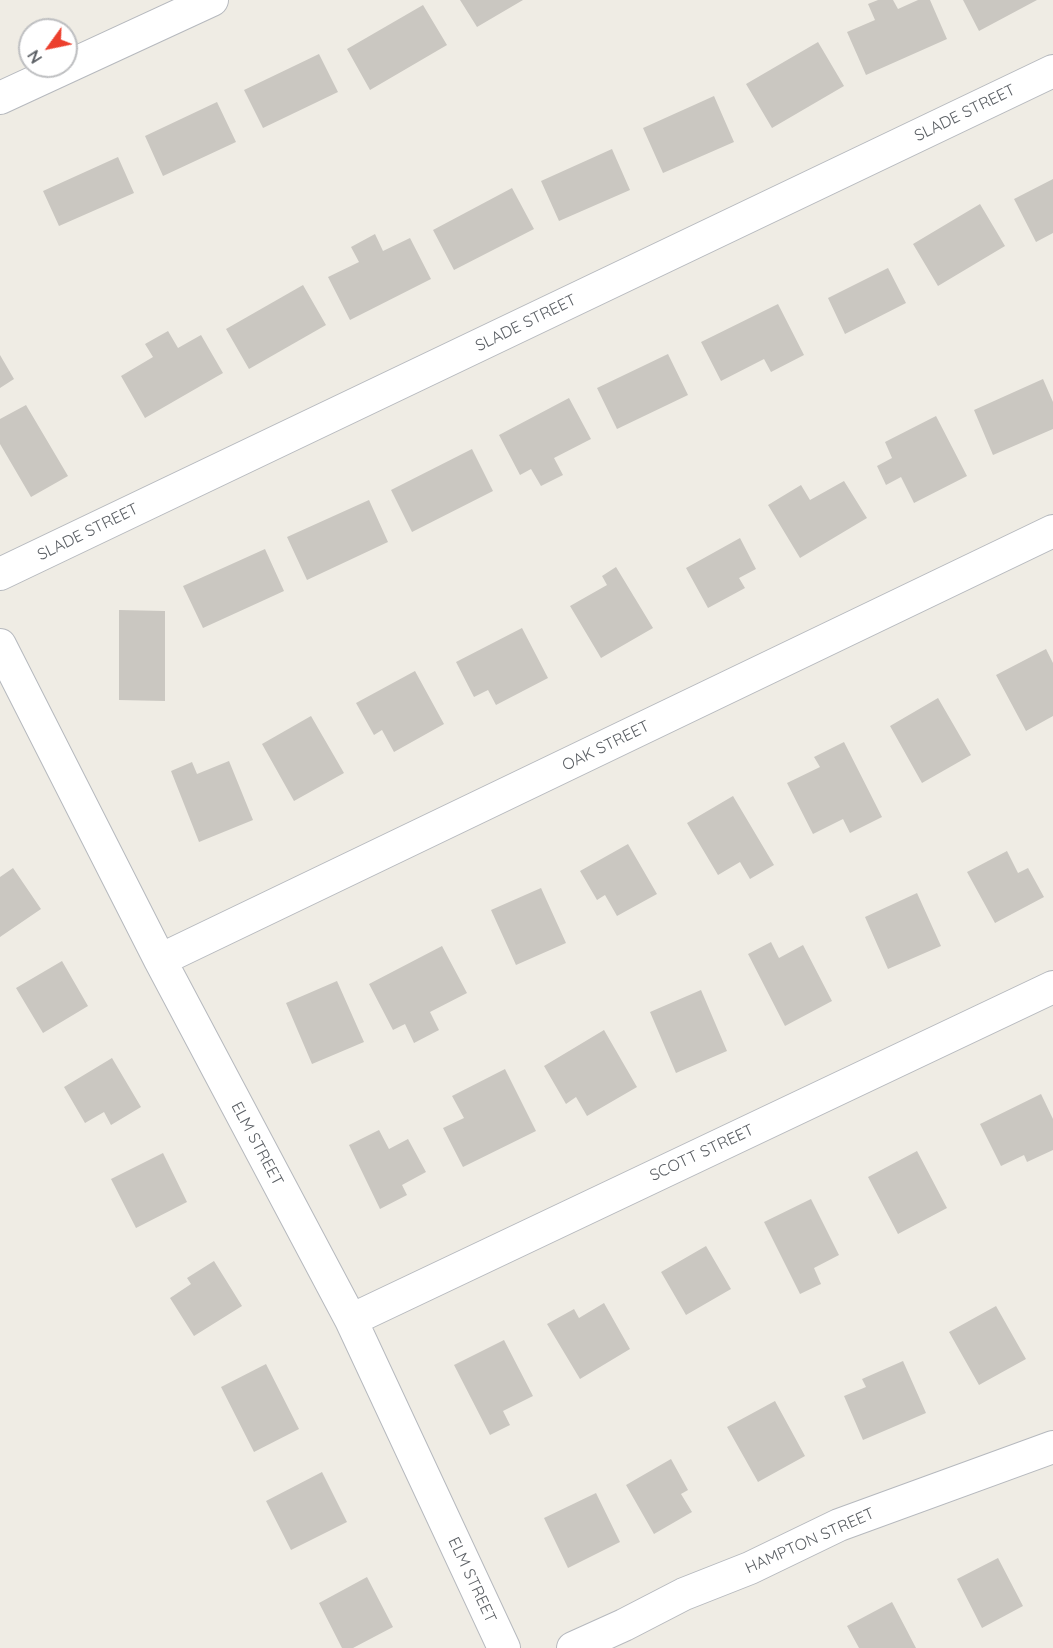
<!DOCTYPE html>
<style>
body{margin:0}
#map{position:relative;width:1053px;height:1648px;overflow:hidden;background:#efece4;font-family:Quicksand,sans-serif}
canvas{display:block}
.north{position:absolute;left:18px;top:18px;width:60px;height:60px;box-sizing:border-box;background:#fff;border:2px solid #bebfc1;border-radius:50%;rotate:237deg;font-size:16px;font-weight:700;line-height:24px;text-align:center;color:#5c6065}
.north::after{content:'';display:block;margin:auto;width:21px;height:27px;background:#ec3f2d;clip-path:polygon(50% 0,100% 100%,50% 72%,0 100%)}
</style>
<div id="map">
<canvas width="1053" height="1648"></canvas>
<div class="north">N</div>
</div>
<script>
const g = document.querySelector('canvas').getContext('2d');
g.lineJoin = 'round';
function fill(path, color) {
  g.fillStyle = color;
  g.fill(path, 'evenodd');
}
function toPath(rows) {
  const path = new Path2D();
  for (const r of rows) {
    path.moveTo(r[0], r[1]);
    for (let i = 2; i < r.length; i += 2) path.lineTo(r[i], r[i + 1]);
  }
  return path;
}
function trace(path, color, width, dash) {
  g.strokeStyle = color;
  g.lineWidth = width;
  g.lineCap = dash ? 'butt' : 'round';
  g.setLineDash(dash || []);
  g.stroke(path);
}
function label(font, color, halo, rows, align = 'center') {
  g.font = font + ' Quicksand,sans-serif';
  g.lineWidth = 5;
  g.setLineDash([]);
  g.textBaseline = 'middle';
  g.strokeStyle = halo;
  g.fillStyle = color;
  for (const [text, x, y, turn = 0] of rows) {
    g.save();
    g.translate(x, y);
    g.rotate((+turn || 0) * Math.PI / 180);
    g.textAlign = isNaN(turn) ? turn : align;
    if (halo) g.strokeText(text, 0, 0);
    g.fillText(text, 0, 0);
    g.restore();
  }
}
fill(toPath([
 [460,0,523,0,477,27],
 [878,0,893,0,898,9,918,0,930,0,947,39,866,75,847,32,875,20,868,4],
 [963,0,1037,0,979,31],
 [423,5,447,45,370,90,347,49],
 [818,42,844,86,772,128,746,84],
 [319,54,338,92,263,128,244,90],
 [714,96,734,142,663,173,643,128],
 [217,102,236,142,163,176,145,136],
 [612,149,630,190,559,221,541,181],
 [118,157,134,193,59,226,43,191],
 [1053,179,1053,233,1036,242,1014,199],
 [512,188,534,229,454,270,433,230],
 [980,204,1005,246,938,286,913,244],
 [375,234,383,251,410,238,431,279,350,320,328,277,359,262,351,247],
 [888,268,906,303,845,334,828,298],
 [303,285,326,325,249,369,226,329],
 [778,304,804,355,771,372,764,359,721,381,701,342],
 [168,331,178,348,201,335,223,373,145,418,121,376,153,357,145,344],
 [668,354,688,395,617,429,597,388],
 [0,355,14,379,0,388],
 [1043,379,1053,402,1053,429,993,455,974,410],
 [569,398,591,439,554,458,563,475,541,486,531,469,520,475,499,435],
 [26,405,68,476,31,497,0,444,0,419],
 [936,416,967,476,914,503,901,477,886,485,877,466,892,458,885,442],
 [472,449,493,491,412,532,391,490],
 [844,481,867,518,800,558,768,505,801,485,810,500],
 [369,500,388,542,307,580,287,537],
 [740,538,756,569,739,578,745,588,708,608,686,568],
 [265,549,284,591,203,628,183,586],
 [616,567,653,628,601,658,570,606,607,585,602,576],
 [119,610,165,611,165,701,119,700],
 [522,628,548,678,496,705,488,690,474,697,456,662],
 [1046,649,1053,663,1053,716,1026,731,996,675],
 [415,671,444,724,394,752,382,730,374,735,356,703],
 [938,698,971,755,922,783,890,726],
 [311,716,344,773,294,801,262,744],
 [844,742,882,817,850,833,843,819,813,834,787,783,820,767,814,757],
 [229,761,253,820,199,842,171,771,192,762,197,774],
 [733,796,774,865,750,879,740,862,718,875,687,823],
 [628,844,657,894,617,916,605,895,597,900,580,871],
 [1007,851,1018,873,1028,868,1044,897,995,923,967,872],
 [13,868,41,909,0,937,0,877],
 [541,888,566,943,516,965,491,910],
 [917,893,941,946,888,969,865,917],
 [771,942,779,958,803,945,832,1001,785,1026,748,954],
 [442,946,467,993,430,1012,439,1030,414,1043,405,1024,393,1030,369,984],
 [62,961,88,1006,43,1033,16,988],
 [337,981,364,1042,312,1064,286,1003],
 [701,990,727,1051,676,1073,650,1012],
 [604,1030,637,1087,587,1116,576,1097,566,1104,544,1066],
 [112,1058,141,1107,111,1125,104,1112,85,1123,64,1087],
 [505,1069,536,1131,463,1167,443,1128,464,1118,452,1096],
 [1041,1094,1053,1119,1053,1150,1027,1162,1024,1155,1001,1166,980,1124],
 [379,1130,389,1149,408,1139,426,1172,402,1185,407,1195,380,1209,349,1145],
 [917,1151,947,1208,898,1234,868,1177],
 [163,1153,187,1202,136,1228,111,1179],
 [811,1199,839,1255,814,1268,821,1284,800,1294,764,1222],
 [706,1246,731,1289,686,1315,661,1272],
 [214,1261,242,1306,194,1336,170,1298,191,1284,187,1278],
 [604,1303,630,1349,580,1379,547,1324,574,1309,579,1318],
 [996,1306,1026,1359,979,1385,949,1332],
 [504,1340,533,1396,503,1411,510,1425,490,1435,454,1365],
 [903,1361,926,1413,863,1440,844,1396,866,1387,862,1379],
 [266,1364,299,1429,254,1452,221,1387],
 [775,1401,805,1456,758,1482,727,1427],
 [671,1459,688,1490,681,1494,692,1512,654,1534,626,1485],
 [322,1472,347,1522,291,1550,266,1501],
 [596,1493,620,1542,568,1568,544,1518],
 [998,1558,1023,1606,982,1628,957,1579],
 [367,1577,393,1627,353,1648,342,1648,319,1603],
 [892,1602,916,1648,859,1648,847,1626]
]), '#cac7c1');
const minor = toPath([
 [0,98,212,0],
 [0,574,1053,71],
 [0,645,160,960,351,1320,504,1648],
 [160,960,1053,531],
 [351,1320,1053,987],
 [573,1648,624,1625,684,1594,750,1568,839,1525,1053,1447]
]);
trace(minor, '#b6b9be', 34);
trace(minor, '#fff', 32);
label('16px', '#5c6065', '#fff', [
 ["SLADE STREET",965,113,-26],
 ["SLADE STREET",526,323,-26],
 ["SLADE STREET",88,532,-26],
 ["OAK STREET",606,746,-26],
 ["ELM STREET",257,1144,62],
 ["SCOTT STREET",702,1153,-25],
 ["HAMPTON STREET",810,1541,-24],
 ["ELM STREET",472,1580,65]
]);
</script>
